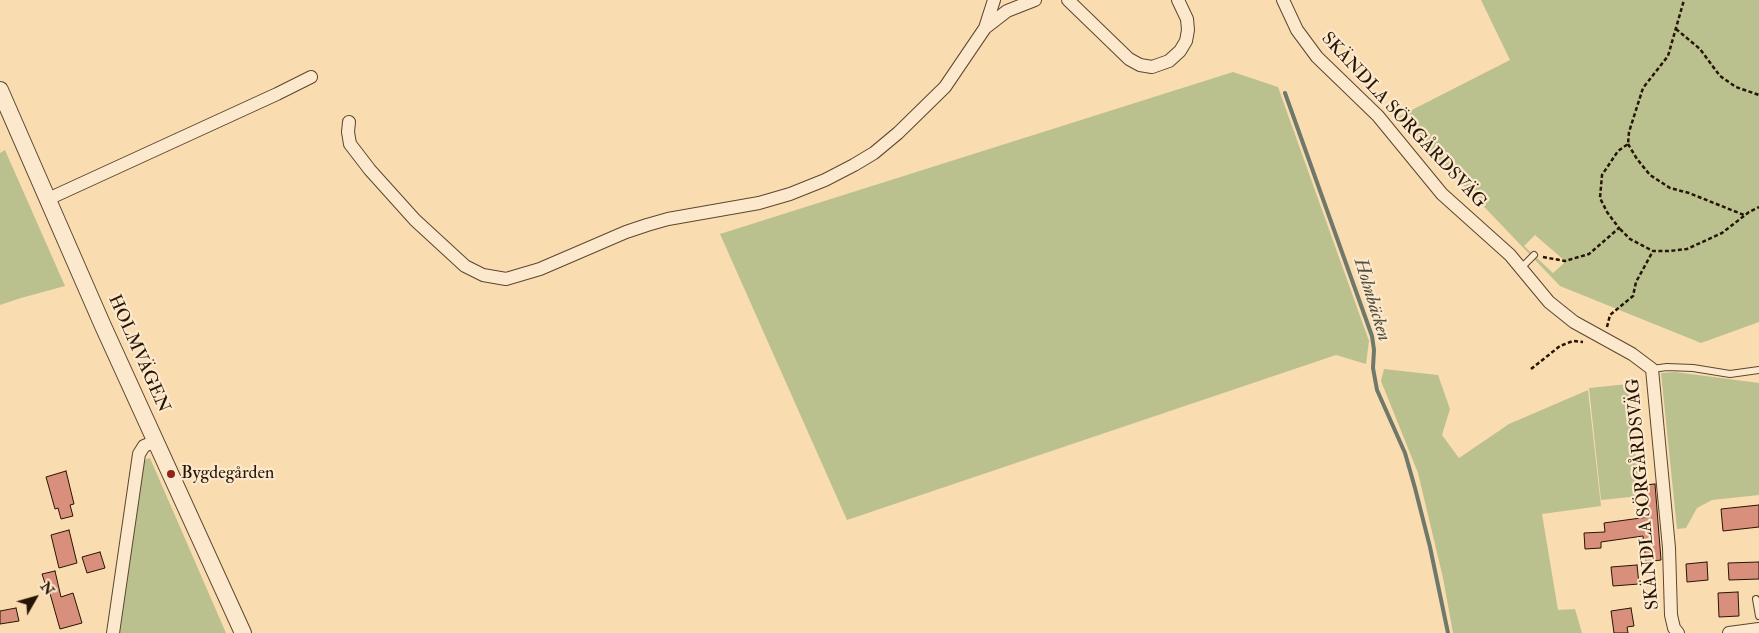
<!DOCTYPE html>
<meta charset="utf-8">
<style>
body{margin:0}
#map{position:relative;width:1759px;height:633px;overflow:hidden;background:#fadcb1;font-family:"IM FELL Double Pica",serif}
canvas{display:block}
.north{position:absolute;left:10px;top:573px;width:50px;height:50px;-webkit-text-stroke:4px #fce8cc;paint-order:stroke;rotate:52deg;font-size:14px;font-weight:700;line-height:20px;text-align:center;color:#261504}
.north::after{content:'';display:block;margin:auto;width:18px;height:22px;background:#261504;clip-path:polygon(50% 0,100% 100%,50% 72%,0 100%)}
</style>
<div id="map">
<canvas width="1759" height="633"></canvas>
<div class="north">N</div>
</div>
<script>
const g = document.querySelector('canvas').getContext('2d');
g.lineJoin = 'round';
function fill(path, color) {
  g.fillStyle = color;
  g.fill(path, 'evenodd');
}
function toPath(rows) {
  const path = new Path2D();
  for (const r of rows) {
    path.moveTo(r[0], r[1]);
    for (let i = 2; i < r.length; i += 2) path.lineTo(r[i], r[i + 1]);
  }
  return path;
}
function trace(path, color, width, dash) {
  g.strokeStyle = color;
  g.lineWidth = width;
  g.lineCap = dash ? 'butt' : 'round';
  g.setLineDash(dash || []);
  g.stroke(path);
}
function label(font, color, halo, rows, align = 'center') {
  g.font = font + ' "IM FELL Double Pica",serif';
  g.lineWidth = 4.5;
  g.setLineDash([]);
  g.textBaseline = 'middle';
  g.strokeStyle = halo;
  g.fillStyle = color;
  for (const [text, x, y, turn = 0] of rows) {
    g.save();
    g.translate(x, y);
    g.rotate((+turn || 0) * Math.PI / 180);
    g.textAlign = isNaN(turn) ? turn : align;
    if (halo) g.strokeText(text, 0, 0);
    g.fillText(text, 0, 0);
    g.restore();
  }
}
fill(toPath([
 [1481,0,1759,0,1759,322,1701,343,1560,286,1398,117,1510,60],
 [1535,235,1565,261,1563,264,1553,273,1524,246],
 [1233,72,1278,87,1369,341,1366,364,1336,355,847,520,720,234],
 [5,150,65,286,21,298,0,305,0,153],
 [1384,369,1438,375,1450,409,1442,435,1459,458,1509,424,1588,390,1601,506,1542,514,1558,610,1575,609,1582,633,1453,633,1443,578,1418,473,1381,381],
 [1675,372,1759,383,1759,495,1712,500,1697,508,1686,528,1677,529,1661,373],
 [1628,384,1640,496,1601,500,1589,388],
 [150,458,226,633,118,633,144,460]
]), '#bac18f');
trace(toPath([
 [1285,93,1372,336,1374,350,1373,368,1377,390,1405,453,1415,488,1430,547,1448,633]
]), '#6e796b', 4);
const building = toPath([
 [66,471,74,504,70,505,73,516,61,519,58,508,55,509,46,477,66,471],
 [1655,484,1661,560,1646,562,1643,536,1601,542,1601,548,1585,549,1584,533,1605,532,1604,523,1648,517,1644,485,1655,484],
 [1759,505,1759,527,1723,531,1721,509,1759,505],
 [69,530,77,563,59,568,51,535,69,530],
 [100,552,105,568,87,573,82,557,100,552],
 [1707,562,1708,580,1687,582,1686,564,1707,562],
 [1759,562,1759,579,1729,580,1728,563,1759,562],
 [1637,565,1639,584,1613,586,1611,567,1637,565],
 [55,571,61,597,73,593,82,623,60,629,47,583,45,583,42,574,55,571],
 [1738,592,1739,616,1719,617,1718,593,1738,592],
 [16,608,19,621,0,624,0,611,16,608],
 [1631,608,1634,626,1627,627,1628,633,1614,633,1611,611,1631,608]
]);
fill(building, '#d8907c');
trace(building, '#261504', 1);
const service = toPath([
 [1521,268,1534,255],
 [1652,369,1667,367,1693,368,1730,374,1759,370],
 [1756,599,1759,616]
]);
const minor = toPath([
 [1068,0,1129,59,1140,65,1152,67,1169,61,1180,51,1186,41,1188,30,1187,19,1178,0],
 [1283,0,1297,30,1317,57,1378,116,1442,194,1510,255,1549,302,1574,322,1632,354,1652,369,1669,548,1671,615,1674,628,1678,633],
 [985,28,1007,11,1035,0],
 [349,122,348,132,350,144,370,170,415,220,465,266,483,275,506,279,540,269,626,232,647,225,668,219,759,203,790,194,825,180,854,165,874,153,898,133,945,87,985,28,994,0],
 [48,199,277,94,311,77],
 [113,633,139,454,144,446,156,441],
 [1729,633,1759,629]
]);
const tertiary = toPath([
 [0,90,103,326,243,633]
]);
trace(service, '#5b472f', 8);
trace(minor, '#5b472f', 14);
trace(tertiary, '#5b472f', 18);
trace(toPath([
 [1676,29,1700,49,1720,76,1736,87,1759,95],
 [1628,144,1637,159,1650,175,1670,188,1689,193,1744,215],
 [1620,229,1630,239,1653,251,1670,251,1687,249,1722,233,1749,212,1759,207],
 [1543,257,1565,261,1589,254,1619,228,1607,212,1600,198,1602,175,1618,151,1628,144,1629,132,1643,88,1668,56,1684,0],
 [1607,327,1610,315,1633,296,1636,282,1653,251],
 [1531,369,1560,346,1573,341,1583,342]
]), '#261504', 2.5, [4, 2.5]);
trace(service, '#fce8cc', 6);
trace(minor, '#fce8cc', 12);
trace(tertiary, '#fce8cc', 16);
for (const [x, y, r, color] of [
 [171,474,5,"#8f2418"]
]) {
  const dot = new Path2D();
  dot.arc(x, y, r, 0, 2 * Math.PI);
  g.fillStyle = color;
  g.fill(dot);
  trace(dot, '#fce8cc', 2);
}
label('18px', '#261504', '#fce8cc', [
 ["SKÄNDLA SÖRGÅRDSVÄG",1403,121,47],
 ["HOLMVÄGEN",138,354,66],
 ["SKÄNDLA SÖRGÅRDSVÄG",1644,494,-95]
]);
label('18px', '#261504', '#fce8cc', [
 ["Bygdegården",181,474]
], 'left');
label('italic 19px', '#504f40', '#fce8cc', [
 ["Holmbäcken",1371,300,73]
]);
</script>
